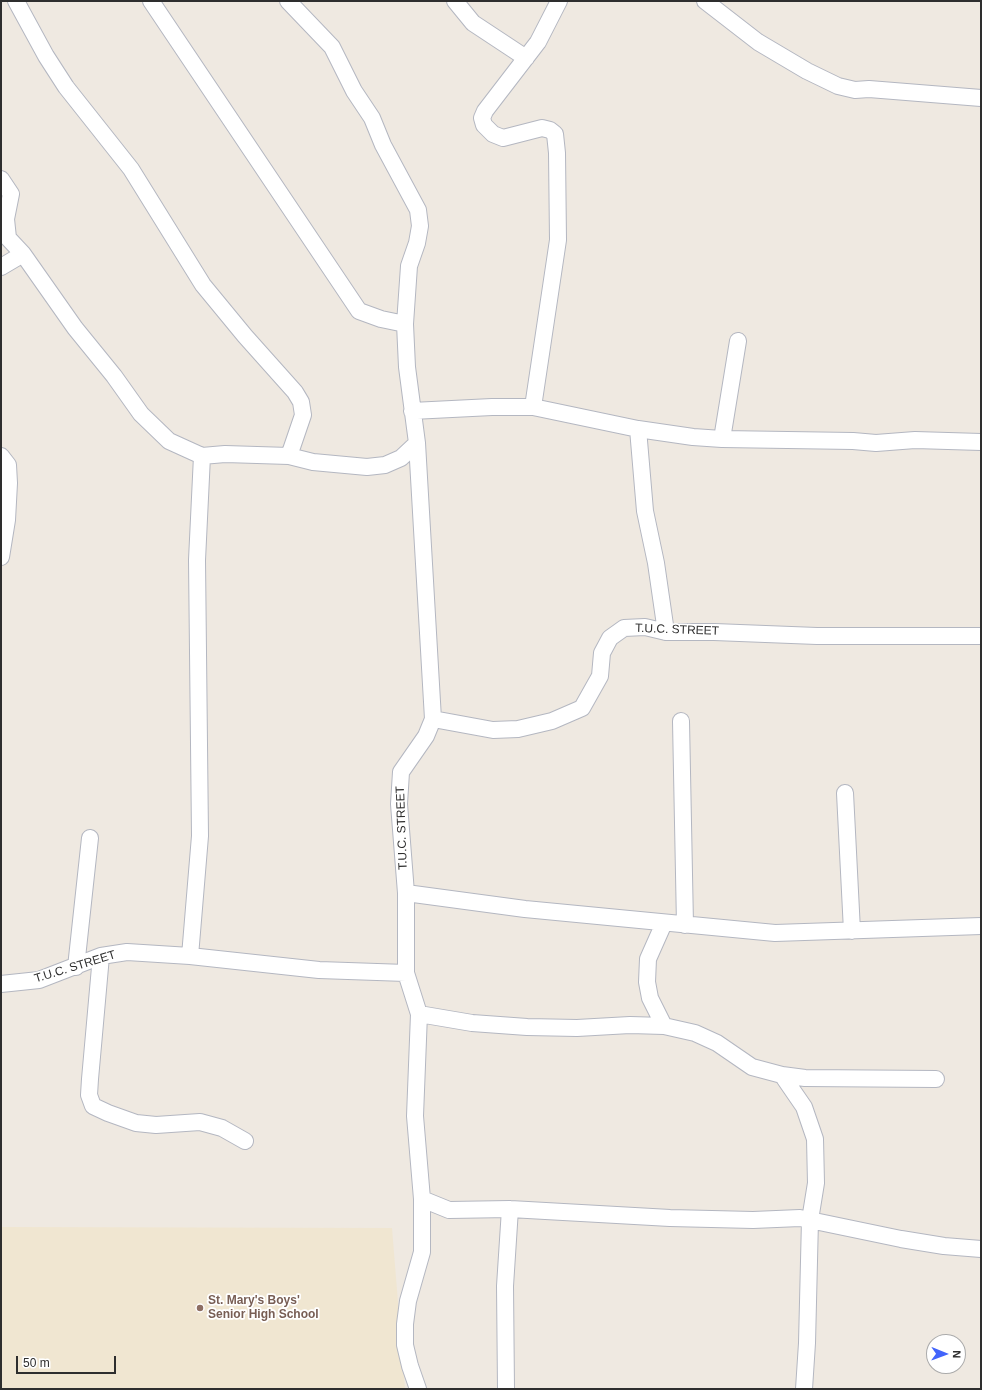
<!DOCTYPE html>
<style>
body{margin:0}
#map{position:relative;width:982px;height:1390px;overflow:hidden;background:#efe9e1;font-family:Arial,sans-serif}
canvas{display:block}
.frame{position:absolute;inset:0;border:2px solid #2e2e2e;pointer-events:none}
.north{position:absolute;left:926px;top:1334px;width:40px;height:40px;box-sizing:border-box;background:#fff;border:1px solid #ababab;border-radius:50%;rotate:91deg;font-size:11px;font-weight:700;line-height:16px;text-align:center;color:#2e2e2e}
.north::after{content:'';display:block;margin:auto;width:14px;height:18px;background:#4264fb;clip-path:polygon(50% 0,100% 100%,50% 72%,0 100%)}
.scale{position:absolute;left:16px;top:1356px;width:100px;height:18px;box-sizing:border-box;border:2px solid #2e2e2e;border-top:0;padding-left:5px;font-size:12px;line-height:14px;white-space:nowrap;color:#2e2e2e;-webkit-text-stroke:3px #fff;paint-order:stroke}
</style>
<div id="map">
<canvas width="982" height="1390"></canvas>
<div class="frame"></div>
<div class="north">N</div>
<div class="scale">50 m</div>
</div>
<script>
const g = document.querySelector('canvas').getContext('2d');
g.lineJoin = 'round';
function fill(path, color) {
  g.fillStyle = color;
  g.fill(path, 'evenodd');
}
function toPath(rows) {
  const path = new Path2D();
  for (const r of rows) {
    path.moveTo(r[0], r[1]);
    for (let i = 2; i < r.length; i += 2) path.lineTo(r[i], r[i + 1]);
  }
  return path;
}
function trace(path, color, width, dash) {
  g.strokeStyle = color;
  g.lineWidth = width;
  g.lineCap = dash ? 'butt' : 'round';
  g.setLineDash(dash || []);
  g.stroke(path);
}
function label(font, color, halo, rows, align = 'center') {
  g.font = font + ' Arial,sans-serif';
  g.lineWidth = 3.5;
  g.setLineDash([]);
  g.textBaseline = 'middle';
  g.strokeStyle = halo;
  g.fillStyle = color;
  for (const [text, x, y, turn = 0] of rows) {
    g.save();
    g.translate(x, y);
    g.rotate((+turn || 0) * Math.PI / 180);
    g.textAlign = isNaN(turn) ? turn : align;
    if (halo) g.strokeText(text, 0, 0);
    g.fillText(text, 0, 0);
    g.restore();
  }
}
fill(toPath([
 [1,1227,392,1228,405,1389,1,1389]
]), '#f0e6d1');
const minor = toPath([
 [16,1,46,56,66,87,131,169,203,285,245,336,295,392,301,402,303,415,289,456],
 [151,1,359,311,381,319,405,324,409,266,417,243,420,226,418,210,383,145,372,118,354,91,332,47,288,1],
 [455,1,473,23,526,58],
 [705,1,758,42,807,71,838,86,855,90,869,89,981,98],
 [1,179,11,194,6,219,8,238,23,254,75,328,114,376,141,414,169,441,202,456,225,454,289,456,313,462,367,467,385,465,401,458,417,443],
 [1,267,23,254],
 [405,324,407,367,417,443,433,719],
 [533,407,558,240,557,153,555,134,550,130,542,128,503,138,493,134,484,125,482,118,485,111,538,42,559,1],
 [412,411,492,407,533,407,638,429,693,437,722,439,853,441,876,443,915,440,981,442],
 [638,429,645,511,656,563,666,632],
 [722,439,738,341],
 [1,456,8,465,9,483,7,520,1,557],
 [681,721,685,925],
 [845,793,852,931],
 [406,893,525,909,775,933,981,926],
 [664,923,648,959,647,982,650,998,664,1026],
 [101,956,90,1079,89,1095,93,1106,108,1113,136,1123,156,1125,200,1122,222,1128,245,1141],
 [190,956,200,836,197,560,202,456],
 [76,967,90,838],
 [1,984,39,980,101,956,127,952,190,956,319,970,406,973],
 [419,1014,472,1023,527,1027,577,1028,630,1025,664,1026,695,1033,717,1043,752,1067,782,1075,805,1078,936,1079],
 [782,1075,804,1107,815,1139,816,1183,810,1220,807,1343,804,1389],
 [422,1199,449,1210,510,1209,670,1218,753,1220,800,1218,901,1239,944,1246,981,1249],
 [418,1389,410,1366,405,1345,405,1324,408,1301,422,1252,422,1199,415,1116,419,1014,406,973,406,893,399,804,401,772,426,736,433,719,493,730,518,729,552,721,582,708,600,676,602,653,610,638,624,628,645,627,666,632,714,632,817,636,981,636],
 [506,1389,505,1286,510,1209]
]);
trace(minor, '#b4b7c1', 18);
trace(minor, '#fff', 16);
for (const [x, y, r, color] of [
 [200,1308,4,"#8d6e63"]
]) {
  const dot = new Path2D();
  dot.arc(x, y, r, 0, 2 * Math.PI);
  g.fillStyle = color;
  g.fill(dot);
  trace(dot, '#fff', 1.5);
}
label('12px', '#2e2e2e', '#fff', [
 ["T.U.C. STREET",677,630,2],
 ["T.U.C. STREET",402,828,-92],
 ["T.U.C. STREET",75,967,-17]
]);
label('bold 12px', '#785e54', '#fff', [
 ["St. Mary's Boys'",208,1301],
 ["Senior High School",208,1315]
], 'left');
</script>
